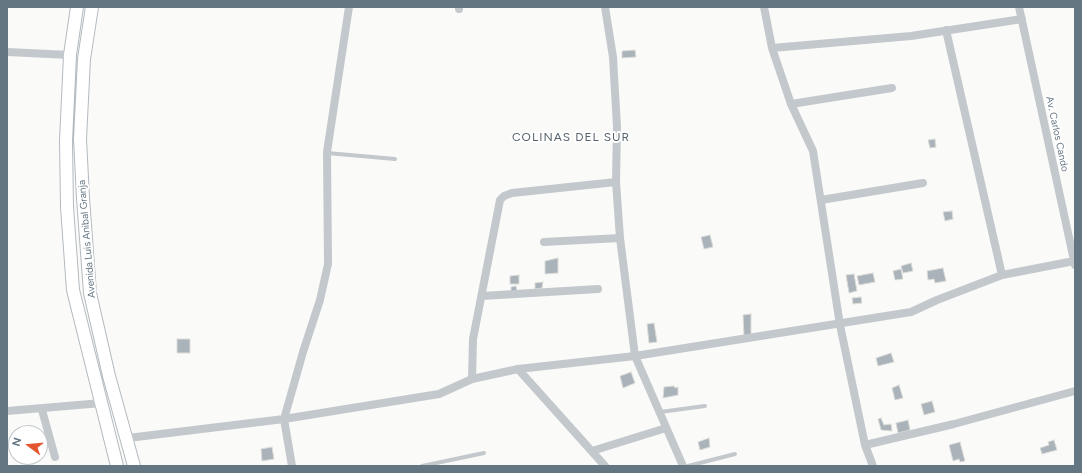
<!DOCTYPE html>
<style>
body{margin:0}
#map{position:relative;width:1082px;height:473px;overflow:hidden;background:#fafaf8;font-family:Figtree,sans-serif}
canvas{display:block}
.frame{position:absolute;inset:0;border:8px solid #657683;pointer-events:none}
.north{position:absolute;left:8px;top:425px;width:40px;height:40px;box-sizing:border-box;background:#fff;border:1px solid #c1c8cd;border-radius:50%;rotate:286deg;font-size:11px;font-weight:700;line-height:16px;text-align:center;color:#657683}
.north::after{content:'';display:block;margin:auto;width:14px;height:18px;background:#e4572e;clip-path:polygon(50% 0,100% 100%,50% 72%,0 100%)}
</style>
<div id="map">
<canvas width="1082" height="473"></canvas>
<div class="frame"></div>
<div class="north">N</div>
</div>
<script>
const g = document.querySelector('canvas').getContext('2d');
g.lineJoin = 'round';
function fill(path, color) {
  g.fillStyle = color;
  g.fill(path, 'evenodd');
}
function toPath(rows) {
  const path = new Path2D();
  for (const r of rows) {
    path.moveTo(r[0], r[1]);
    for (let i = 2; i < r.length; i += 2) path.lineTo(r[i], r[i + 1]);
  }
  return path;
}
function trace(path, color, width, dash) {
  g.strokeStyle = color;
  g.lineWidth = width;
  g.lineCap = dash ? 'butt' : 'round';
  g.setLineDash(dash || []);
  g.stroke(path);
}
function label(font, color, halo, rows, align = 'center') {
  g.font = font + ' Figtree,sans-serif';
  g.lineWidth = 4;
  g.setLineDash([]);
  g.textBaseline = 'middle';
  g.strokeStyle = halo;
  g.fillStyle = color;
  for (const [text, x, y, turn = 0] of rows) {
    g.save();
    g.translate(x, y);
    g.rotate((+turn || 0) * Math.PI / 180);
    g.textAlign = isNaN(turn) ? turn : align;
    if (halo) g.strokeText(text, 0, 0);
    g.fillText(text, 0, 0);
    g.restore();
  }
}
const building = toPath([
 [635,50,636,57,622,58,622,51,635,50],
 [935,139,936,147,930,148,928,140,935,139],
 [952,211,953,219,945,221,943,212,952,211],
 [710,235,713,247,704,249,701,237,710,235],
 [558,258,558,273,545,274,545,261,558,258],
 [911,263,913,271,903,273,901,266,911,263],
 [943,268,946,281,935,283,934,279,928,280,927,271,943,268],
 [901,269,903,279,895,280,893,271,901,269],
 [873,273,875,282,859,285,857,276,873,273],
 [854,274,857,291,849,293,846,275,854,274],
 [519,275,519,284,510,284,510,276,519,275],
 [543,282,542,288,535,289,535,283,543,282],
 [516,286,517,291,511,292,511,287,516,286],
 [861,297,862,303,853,304,852,298,861,297],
 [751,314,751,335,744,336,743,315,751,314],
 [654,323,657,342,649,343,647,324,654,323],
 [177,339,190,339,190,353,177,353,177,339],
 [891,353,894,362,878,366,876,358,891,353],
 [631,372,635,383,623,388,620,376,631,372],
 [899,385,903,398,895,400,892,388,899,385],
 [674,386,675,388,678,387,678,395,663,398,664,387,674,386],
 [932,401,935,412,924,415,921,404,932,401],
 [881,418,884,425,891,424,892,431,881,430,878,419,881,418],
 [908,420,910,430,898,433,896,423,908,420],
 [709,438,710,447,700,450,698,442,709,438],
 [1054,440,1057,450,1042,454,1040,448,1049,445,1048,442,1054,440],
 [960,442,965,461,960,462,959,459,953,461,949,445,960,442],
 [272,447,274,459,262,461,261,449,272,447]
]);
fill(building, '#aab3b9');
trace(building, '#dcdcda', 1);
const secondary = toPath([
 [77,7,70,55,66,141,67,207,73,290,117,466],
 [92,7,84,59,80,139,83,198,90,293,109,376,134,466]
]);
trace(secondary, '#b3babf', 14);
trace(toPath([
 [327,153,395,159],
 [660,412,705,406],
 [422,466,484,453],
 [688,466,735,454]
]), '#c3c8cc', 4);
trace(toPath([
 [459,7,459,9],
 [605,7,613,57,617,127,616,182,620,238,635,356,683,466],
 [764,7,772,48,791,104,813,151,840,325,865,445,873,466],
 [1019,7,1075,265],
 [946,30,1002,275],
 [772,48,911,36,1022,19],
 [7,52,70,55],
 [791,104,892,88],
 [821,200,923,183],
 [544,242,620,238],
 [482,296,598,289],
 [518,369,605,466],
 [472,379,473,339,500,200,504,196,512,193,616,182],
 [42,410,55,457],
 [7,411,102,403],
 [128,438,284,419,439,394,472,379,518,369,635,356,911,312,937,300,1002,275,1074,261],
 [865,445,954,424,1075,391],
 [592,451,666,428],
 [292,466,284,419,303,352,320,300,328,264,327,152,349,7]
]), '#c3c8cc', 8);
trace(secondary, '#fff', 12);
label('10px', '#657683', '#fff', [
 ["Av. Carlos Cando",1057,134,78],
 ["Avenida Luis Anibal Granja",87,239,-95]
]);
g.letterSpacing = '1px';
label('12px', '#57646e', '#fff', [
 ["COLINAS DEL SUR",571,137]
]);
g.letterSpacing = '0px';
</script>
